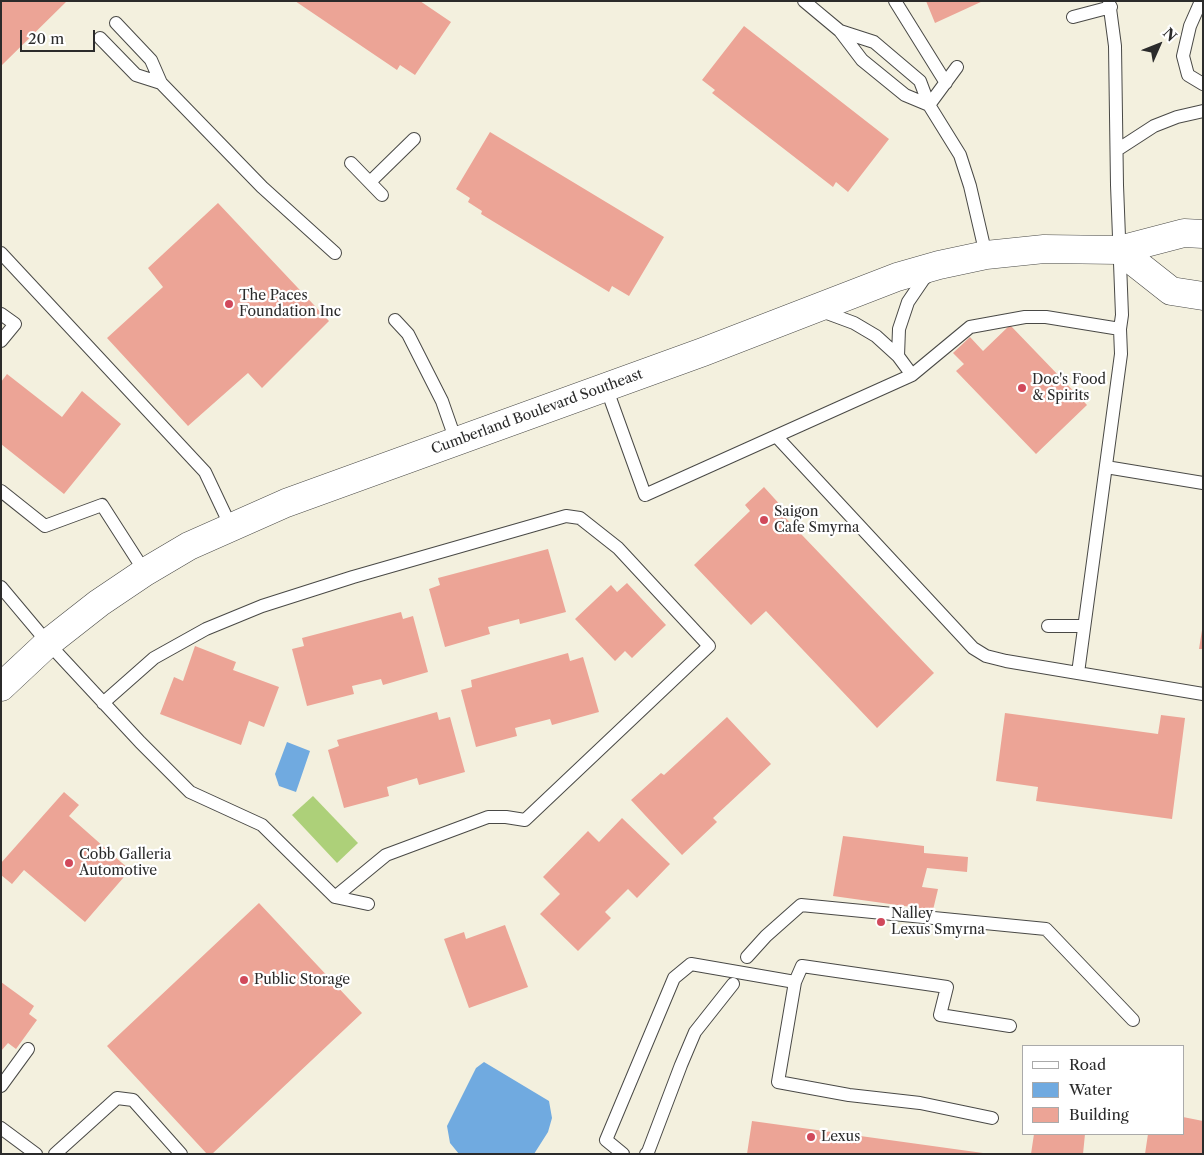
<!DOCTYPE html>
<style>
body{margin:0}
#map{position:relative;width:1204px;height:1155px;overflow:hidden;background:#f3f0de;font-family:"Libre Caslon Text",serif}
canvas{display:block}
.frame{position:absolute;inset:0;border:2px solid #2b2b2b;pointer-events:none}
.legend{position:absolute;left:1022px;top:1045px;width:162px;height:90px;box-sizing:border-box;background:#fff;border:1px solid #aaa;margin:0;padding:6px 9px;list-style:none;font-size:15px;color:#2b2b2b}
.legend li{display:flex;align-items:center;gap:10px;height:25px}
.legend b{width:25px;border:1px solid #aaa}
.north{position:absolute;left:1134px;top:20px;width:50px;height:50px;-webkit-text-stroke:4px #fff;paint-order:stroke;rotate:46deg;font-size:14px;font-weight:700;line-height:20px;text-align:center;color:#2b2b2b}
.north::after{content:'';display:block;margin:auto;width:18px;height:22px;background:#2b2b2b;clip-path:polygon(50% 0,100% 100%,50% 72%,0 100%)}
.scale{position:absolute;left:20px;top:30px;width:75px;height:22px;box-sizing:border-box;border:2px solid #2b2b2b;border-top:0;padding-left:6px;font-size:15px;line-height:18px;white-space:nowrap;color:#2b2b2b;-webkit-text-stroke:4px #fff;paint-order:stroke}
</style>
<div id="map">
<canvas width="1204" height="1155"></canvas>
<div class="frame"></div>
<ul class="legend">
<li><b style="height:6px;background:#fff"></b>Road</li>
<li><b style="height:14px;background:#70aae0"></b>Water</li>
<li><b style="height:14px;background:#eca496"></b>Building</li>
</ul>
<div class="north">N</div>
<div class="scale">20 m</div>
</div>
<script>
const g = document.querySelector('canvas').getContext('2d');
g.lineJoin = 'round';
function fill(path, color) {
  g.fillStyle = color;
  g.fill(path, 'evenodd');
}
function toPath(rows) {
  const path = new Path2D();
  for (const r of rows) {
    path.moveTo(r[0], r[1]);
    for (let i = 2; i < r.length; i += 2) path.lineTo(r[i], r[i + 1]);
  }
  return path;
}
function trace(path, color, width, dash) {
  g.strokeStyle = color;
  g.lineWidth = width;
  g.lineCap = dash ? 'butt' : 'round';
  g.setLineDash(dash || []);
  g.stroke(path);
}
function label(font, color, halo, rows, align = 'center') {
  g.font = font + ' "Libre Caslon Text",serif';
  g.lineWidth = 4.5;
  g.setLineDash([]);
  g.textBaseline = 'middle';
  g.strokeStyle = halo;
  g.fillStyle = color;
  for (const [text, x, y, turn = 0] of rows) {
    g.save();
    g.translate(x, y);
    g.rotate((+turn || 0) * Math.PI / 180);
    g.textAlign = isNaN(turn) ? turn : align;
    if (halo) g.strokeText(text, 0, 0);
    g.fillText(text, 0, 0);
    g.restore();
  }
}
fill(toPath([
 [313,796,358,843,337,863,292,815]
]), '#add079');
fill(toPath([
 [287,742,310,751,296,792,279,786,275,774],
 [484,1062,549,1101,552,1118,548,1132,534,1154,459,1154,450,1143,447,1126,476,1068]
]), '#70aae0');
fill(toPath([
 [1,1,67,1,1,66],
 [295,1,420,1,451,22,415,75,400,65,397,70],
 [926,1,983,1,935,23],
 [744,26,889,139,848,192,836,182,833,187,712,93,715,90,702,80],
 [490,132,664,237,629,296,612,286,609,292,481,214,482,211,468,202,470,198,456,189],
 [218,203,329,321,262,388,248,373,188,426,107,338,163,287,148,268],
 [1010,325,1087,405,1036,454,956,371,964,364,953,353,970,337,983,351],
 [7,374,62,417,82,391,121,424,64,494,1,444,1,382],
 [764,487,783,508,780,512,934,673,877,728,766,611,751,625,694,565,750,511,745,505],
 [548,549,566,612,520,624,519,619,488,627,490,634,445,647,429,589,440,585,438,578],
 [627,583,666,625,632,658,625,651,615,661,575,619,611,585,617,592],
 [401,612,403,619,413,616,428,672,383,685,381,679,352,686,354,694,307,706,292,649,304,646,302,638],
 [1202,630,1203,630,1203,649,1199,649],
 [195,646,236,662,233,670,279,687,264,727,249,721,241,745,160,714,174,677,183,681],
 [568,653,570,661,583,657,599,712,552,725,550,719,515,728,517,736,476,747,461,690,472,687,471,680],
 [437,712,439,720,450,717,465,772,419,785,417,778,387,787,389,796,344,808,328,750,339,746,337,740],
 [1005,713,1158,734,1161,715,1185,718,1172,819,1036,801,1038,787,996,781],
 [727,717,771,764,713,818,717,822,682,855,631,800,661,773,664,775],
 [64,792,79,805,69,816,130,870,85,922,24,870,12,884,1,875,1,863],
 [622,818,670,864,637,898,628,889,605,912,611,918,578,951,540,914,560,894,543,877,588,831,599,842],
 [843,836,924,846,924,853,968,857,967,872,927,868,922,887,938,889,933,910,833,896],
 [259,903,362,1013,212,1154,207,1154,107,1046],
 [505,925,528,987,469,1008,444,939,464,932,466,939],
 [1,982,34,1006,29,1014,37,1020,16,1049,8,1043,1,1051],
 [1183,1117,1203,1121,1203,1154,1145,1154,1148,1134,1183,1134],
 [752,1121,983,1153,983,1154,747,1154],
 [1034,1134,1085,1134,1083,1154,1031,1154]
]), '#eca496');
const lane = toPath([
 [804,1,840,31,862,60,905,95,929,105],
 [895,1,946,83],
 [1201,1,1190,26,1183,56,1188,75,1203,84],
 [1073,17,1111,7],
 [116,23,151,60,161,83,262,187,335,253],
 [840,31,874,42,920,81,929,105,960,155,970,186,986,255],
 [100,38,136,75,161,83],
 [929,105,957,67],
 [1117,150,1154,126,1177,117,1203,111],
 [351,163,382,195],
 [370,182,414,139],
 [1,253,205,472,231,527],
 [818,313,827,313,854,323,876,336,898,356,912,375],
 [1,314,15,324,1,341],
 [395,320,408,334,442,401,456,441],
 [898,356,899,329,908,302,923,280,930,273],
 [606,387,645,495,912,375,970,327,1025,317,1046,317,1120,329],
 [776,436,973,648,986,656,1006,661,1203,694],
 [1106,467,1203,483],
 [1,491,45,526,102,505,145,572],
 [1,587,48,643,140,742,190,792,262,825,335,897,368,904],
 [1048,626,1084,626],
 [1078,673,1121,354,1120,329,1122,315,1117,185,1115,46,1109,1],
 [103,703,154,658,206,629,262,606,353,577,566,516,580,518,618,548,709,646,525,820,506,817,488,817,386,855,335,897],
 [747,957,766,936,801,905,1046,929,1133,1020],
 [795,982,802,966,947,987,940,1015,1010,1026],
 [1,1086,28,1049],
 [1,1128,36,1154],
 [55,1154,117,1098,133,1100,181,1154],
 [623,1154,606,1140,674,978,691,964,795,982,778,1082,849,1095,920,1103,992,1118],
 [646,1154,648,1152,681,1065,695,1032,733,984]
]);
const secondary = toPath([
 [1119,250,1171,291,1203,296],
 [1,687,48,643,99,603,145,572,189,546,286,503,703,352,897,277,939,265,986,255,1044,249,1119,250,1184,233,1203,234]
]);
trace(lane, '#494946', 14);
trace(secondary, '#494946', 29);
trace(lane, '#fff', 12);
trace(secondary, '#fff', 28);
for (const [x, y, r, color] of [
 [229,304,5,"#d1495b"],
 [1022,388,5,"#d1495b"],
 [764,520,5,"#d1495b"],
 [69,863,5,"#d1495b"],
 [881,922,5,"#d1495b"],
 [244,980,5,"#d1495b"],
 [811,1137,5,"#d1495b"]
]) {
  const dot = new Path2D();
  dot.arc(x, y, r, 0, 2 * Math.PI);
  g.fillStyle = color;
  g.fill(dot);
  trace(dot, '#fff', 2);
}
label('14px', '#2b2b2b', '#fff', [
 ["The Paces",239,296],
 ["Foundation Inc",239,312],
 ["Doc's Food",1032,380],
 ["& Spirits",1032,396],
 ["Saigon",774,512],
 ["Cafe Smyrna",774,528],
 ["Cobb Galleria",79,855],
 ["Automotive",79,871],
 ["Nalley",891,914],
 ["Lexus Smyrna",891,930],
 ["Public Storage",254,980],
 ["Lexus",821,1137]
], 'left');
label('14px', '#2b2b2b', '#fff', [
 ["Cumberland Boulevard Southeast",537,412,-20]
]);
</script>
